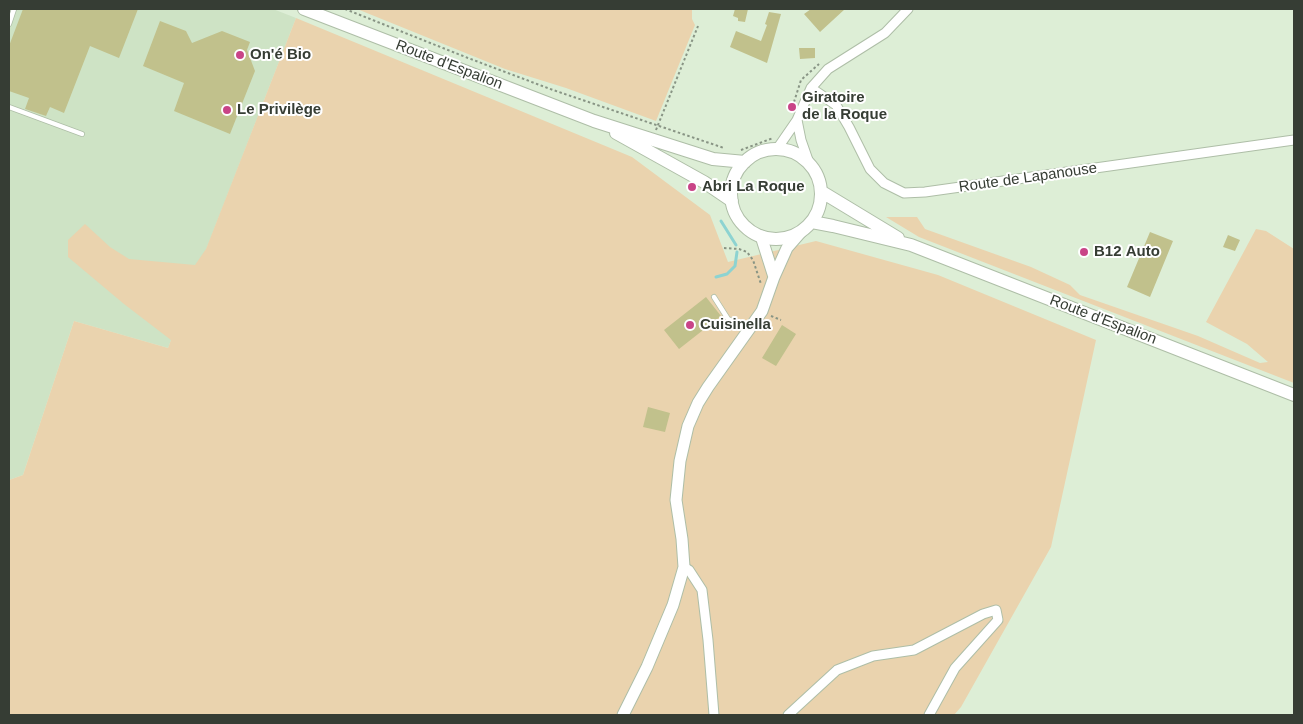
<!DOCTYPE html>
<meta charset="utf-8">
<style>
body{margin:0}
#map{position:relative;width:1303px;height:724px;overflow:hidden;background:#ddeed6;font-family:Arial,sans-serif}
canvas{display:block}
.frame{position:absolute;inset:0;border:10px solid #363d34;pointer-events:none}
</style>
<div id="map">
<canvas width="1303" height="724"></canvas>
<div class="frame"></div>
</div>
<script>
const g = document.querySelector('canvas').getContext('2d');
g.lineJoin = 'round';
function fill(path, color) {
  g.fillStyle = color;
  g.fill(path, 'evenodd');
}
function toPath(rows) {
  const path = new Path2D();
  for (const r of rows) {
    if (r.length === 3) {
      path.moveTo(r[0] + r[2], r[1]);
      path.arc(r[0], r[1], r[2], 0, 2 * Math.PI);
      continue;
    }
    path.moveTo(r[0], r[1]);
    for (let i = 2; i < r.length; i += 2) path.lineTo(r[i], r[i + 1]);
  }
  return path;
}
function trace(path, color, width, dash) {
  g.strokeStyle = color;
  g.lineWidth = width;
  g.lineCap = dash ? 'butt' : 'round';
  g.setLineDash(dash || []);
  g.stroke(path);
}
function label(font, color, halo, rows, align = 'center') {
  g.font = font + ' Arial,sans-serif';
  g.lineWidth = 4;
  g.setLineDash([]);
  g.textBaseline = 'middle';
  g.strokeStyle = halo;
  g.fillStyle = color;
  for (const [text, x, y, turn = 0] of rows) {
    g.save();
    g.translate(x, y);
    g.rotate((+turn || 0) * Math.PI / 180);
    g.textAlign = isNaN(turn) ? turn : align;
    if (halo) g.strokeText(text, 0, 0);
    g.fillText(text, 0, 0);
    g.restore();
  }
}
fill(toPath([
 [9,9,273,9,296,18,168,348,74,321,23,475,9,480]
]), '#cee3c5');
fill(toPath([
 [357,9,692,9,692,19,695,25,656,121,566,88,505,69],
 [296,18,632,157,710,215,728,262,816,241,938,275,1096,340,1051,547,961,707,954,715,9,715,9,480,23,475,74,321,168,348,171,340,124,304,68,257,68,240,85,224,110,247,129,259,195,265,206,249],
 [886,217,917,217,925,229,1031,267,1070,285,1080,295,1198,336,1260,363,1268,362,1247,344,1206,322,1256,229,1266,231,1294,249,1294,383,919,237]
]), '#ead3ae');
trace(toPath([
 [721,221,736,245],
 [716,277,727,274,735,266,737,252]
]), '#8dd3d1', 3);
fill(toPath([
 [23,9,138,9,119,58,90,46,64,113,50,107,46,116,25,109,29,98,9,91,9,46],
 [735,9,748,9,745,22,738,21,738,18,733,16],
 [811,9,845,9,820,32,804,14],
 [769,12,781,14,767,63,730,47,736,31,761,41,767,25,765,24],
 [160,21,186,31,192,43,222,31,250,42,247,50,255,71,230,134,174,111,184,83,143,66],
 [799,48,815,48,815,58,800,59],
 [1150,232,1173,241,1150,297,1127,287],
 [1228,235,1240,240,1235,251,1223,247],
 [706,297,721,316,679,349,664,330],
 [782,325,796,334,776,366,762,358],
 [648,407,670,413,665,432,643,427]
]), '#c1c18c');
const service = toPath([
 [9,24,14,9],
 [9,107,82,134],
 [714,297,728,319,749,329]
]);
const minor = toPath([
 [811,88,836,105,849,127,870,169,884,183,904,193,925,192,1294,140],
 [797,120,801,140,809,163],
 [777,149,797,120,811,88,828,69,885,33,908,9],
 [684,567,689,570,702,590,708,640,714,715],
 [788,715,837,670,873,656,914,650,983,614,996,610,998,620,955,668,929,715]
]);
const tertiary = toPath([
 [761,236,774,277],
 [623,715,647,667,673,605,684,567,682,539,676,500,680,461,688,426,698,403,708,387,762,311,774,277,787,248,801,232]
]);
const secondary = toPath([
 [304,9,594,121,713,159,745,162],
 [616,133,704,182,732,201],
 [776,194,45],
 [822,192,898,238],
 [812,222,833,226,911,245,1294,395]
]);
trace(service, '#aebea7', 6);
trace(minor, '#aebea7', 11);
trace(tertiary, '#aebea7', 13);
trace(secondary, '#aebea7', 14);
trace(toPath([
 [345,9,468,58,553,90,724,148],
 [794,102,801,80,819,64],
 [656,130,698,26],
 [741,150,773,138],
 [724,248,739,249,747,252,753,260,761,284],
 [771,316,781,320]
]), '#889484', 2, [2.5, 2.5]);
trace(service, '#fff', 4.5);
trace(minor, '#fff', 9);
trace(tertiary, '#fff', 11);
trace(secondary, '#fff', 12);
for (const [x, y, r, color] of [
 [240,55,5,"#c94487"],
 [792,107,5,"#c94487"],
 [227,110,5,"#c94487"],
 [692,187,5,"#c94487"],
 [1084,252,5,"#c94487"],
 [690,325,5,"#c94487"]
]) {
  const dot = new Path2D();
  dot.arc(x, y, r, 0, 2 * Math.PI);
  g.fillStyle = color;
  g.fill(dot);
  trace(dot, '#fff', 2);
}
label('bold 15px', '#363d34', '#fff', [
 ["On'é Bio",250,55],
 ["Giratoire",802,98],
 ["de la Roque",802,115],
 ["Le Privilège",237,110],
 ["Abri La Roque",702,187],
 ["B12 Auto",1094,252],
 ["Cuisinella",700,325]
], 'left');
label('15px', '#363d34', '#fff', [
 ["Route d'Espalion",449,65,21],
 ["Route de Lapanouse",1028,178,-8],
 ["Route d'Espalion",1103,320,21]
]);
</script>
